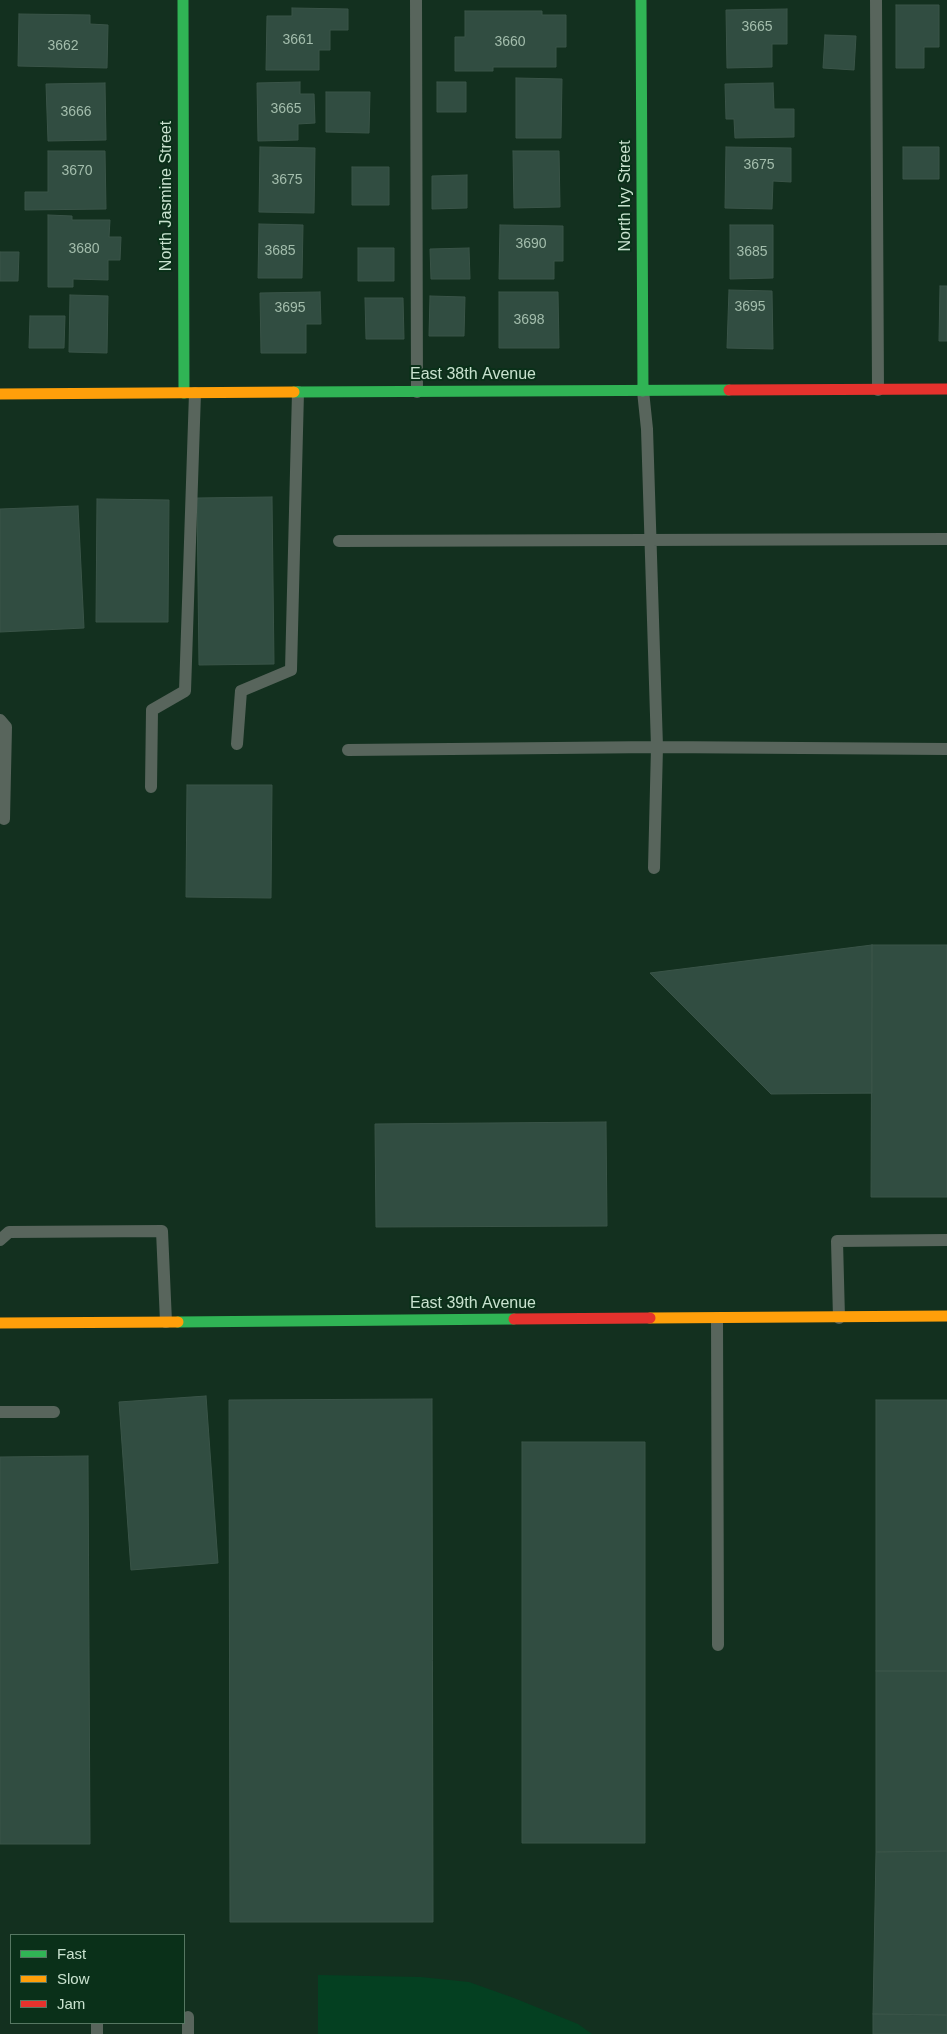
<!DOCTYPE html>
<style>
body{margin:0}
#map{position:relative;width:947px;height:2034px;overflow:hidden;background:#13301f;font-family:Helvetica,sans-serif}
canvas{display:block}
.legend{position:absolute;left:10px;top:1934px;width:175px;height:90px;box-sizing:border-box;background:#0a3019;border:1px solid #567762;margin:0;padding:6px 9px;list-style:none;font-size:15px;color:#c9e2cf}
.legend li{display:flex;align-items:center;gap:10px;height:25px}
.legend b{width:25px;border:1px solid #567762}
</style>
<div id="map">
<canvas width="947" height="2034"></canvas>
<ul class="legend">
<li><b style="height:6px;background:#30b455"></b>Fast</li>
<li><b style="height:6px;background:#ff9f0a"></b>Slow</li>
<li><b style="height:6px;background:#e5322d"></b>Jam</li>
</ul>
</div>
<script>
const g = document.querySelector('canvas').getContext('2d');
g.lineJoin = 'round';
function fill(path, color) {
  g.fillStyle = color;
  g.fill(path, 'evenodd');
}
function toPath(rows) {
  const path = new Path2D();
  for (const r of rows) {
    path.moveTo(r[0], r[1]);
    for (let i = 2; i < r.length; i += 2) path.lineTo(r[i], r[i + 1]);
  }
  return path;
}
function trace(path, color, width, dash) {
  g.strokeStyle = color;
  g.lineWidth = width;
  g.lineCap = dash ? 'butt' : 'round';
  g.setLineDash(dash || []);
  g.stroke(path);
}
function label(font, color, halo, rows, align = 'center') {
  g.font = font + ' Helvetica,sans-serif';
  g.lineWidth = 4;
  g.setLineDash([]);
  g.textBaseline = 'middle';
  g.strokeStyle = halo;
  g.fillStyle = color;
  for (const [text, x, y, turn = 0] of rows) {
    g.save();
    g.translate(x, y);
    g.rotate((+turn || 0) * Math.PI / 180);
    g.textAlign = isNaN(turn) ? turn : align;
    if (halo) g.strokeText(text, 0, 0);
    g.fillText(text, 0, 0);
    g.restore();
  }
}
fill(toPath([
 [318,1975,421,1977,469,1982,514,1998,578,2024,592,2034,318,2034]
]), '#044021');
const building = toPath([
 [896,5,939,5,939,47,924,47,924,68,896,68,896,5],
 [292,8,348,9,348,30,330,30,330,50,319,50,319,70,266,70,267,16,292,16,292,8],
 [787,9,787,44,772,44,772,67,727,68,726,10,787,9],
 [465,11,542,11,542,15,566,15,566,47,556,47,556,67,493,67,493,71,455,71,455,37,465,37,465,11],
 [19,14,90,15,90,24,108,25,107,68,18,66,19,14],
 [825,35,856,36,854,70,823,68,825,35],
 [516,78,562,79,561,138,516,138,516,78],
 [300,82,300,94,314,94,315,123,298,124,298,140,258,141,257,83,300,82],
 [437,82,466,82,466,112,437,112,437,82],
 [105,83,106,140,48,141,46,84,105,83],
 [773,83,774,109,794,109,794,137,735,138,734,119,726,119,725,84,773,83],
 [326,92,370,92,369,133,326,132,326,92],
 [260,147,315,148,314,213,259,212,260,147],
 [726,147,791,148,791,182,773,181,772,209,725,208,726,147],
 [903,147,939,147,939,179,903,179,903,147],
 [48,151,105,151,106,209,25,210,25,192,48,192,48,151],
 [513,151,559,151,560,207,514,208,513,151],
 [352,167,389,167,389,205,352,205,352,167],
 [467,175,467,208,432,209,432,176,467,175],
 [48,215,72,216,72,220,110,220,109,237,121,237,120,260,108,260,108,280,73,279,73,287,48,287,48,215],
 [259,224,303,225,302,278,258,278,259,224],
 [500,225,563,226,563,261,554,261,554,279,499,279,500,225],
 [730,225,773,225,773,278,730,279,730,225],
 [358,248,394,248,394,281,358,281,358,248],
 [469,248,470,279,431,279,430,249,469,248],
 [0,252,19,252,18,281,0,281,0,252],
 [940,286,947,286,947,341,939,341,940,286],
 [729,290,772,291,773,349,727,348,729,290],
 [320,292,321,324,306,324,306,353,261,353,260,293,320,292],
 [499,292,558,292,559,348,499,348,499,292],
 [70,295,108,296,107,353,69,352,70,295],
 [430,296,465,297,464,336,429,336,430,296],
 [365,298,403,298,404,339,366,339,365,298],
 [30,316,65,316,64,348,29,348,30,316],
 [272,497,274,664,199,665,197,498,272,497],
 [97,499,169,500,168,622,96,622,97,499],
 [78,506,84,628,0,632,0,509,78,506],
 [187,785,272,785,271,898,186,897,187,785],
 [872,945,872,1093,771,1094,650,973,872,945],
 [872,945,947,945,947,1197,871,1197,872,945],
 [606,1122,607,1226,376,1227,375,1124,606,1122],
 [206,1396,218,1563,131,1570,119,1402,206,1396],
 [432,1399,433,1922,230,1922,229,1400,432,1399],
 [876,1400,947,1400,947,1671,876,1671,876,1400],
 [522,1442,645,1442,645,1843,522,1843,522,1442],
 [88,1456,90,1844,0,1844,0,1457,88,1456],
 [876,1671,947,1671,947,1851,876,1852,876,1671],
 [947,1851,947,2015,873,2014,876,1852,947,1851],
 [873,2014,947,2015,947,2034,873,2034,873,2014]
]);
fill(building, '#314d41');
trace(building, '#3a5448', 1);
trace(toPath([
 [416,0,417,392],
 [876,0,878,390],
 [643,391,647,429,657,747,654,868],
 [339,541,947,539],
 [0,720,6,727,4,819],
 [237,744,241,691,291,670,298,392],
 [348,750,657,747,947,749],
 [151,787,152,710,185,691,195,393],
 [0,1240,9,1232,162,1231,166,1322],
 [717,1318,718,1645],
 [839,1318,837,1241,947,1240],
 [0,1412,54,1412],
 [97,2023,97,2034],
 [188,2034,188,2017]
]), '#58655c', 12);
trace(toPath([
 [183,0,184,393],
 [641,0,643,391],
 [294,392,729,390],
 [178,1322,514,1319]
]), '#30b455', 11);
trace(toPath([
 [0,394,294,392],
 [650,1318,947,1316],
 [0,1323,178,1322]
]), '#ff9f0a', 11);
trace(toPath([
 [729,390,947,389],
 [514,1319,650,1318]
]), '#e5322d', 11);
label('14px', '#a3bdac', null, [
 ["3665",757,27],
 ["3661",298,40],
 ["3660",510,42],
 ["3662",63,46],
 ["3665",286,109],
 ["3666",76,112],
 ["3675",759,165],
 ["3670",77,171],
 ["3675",287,180],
 ["3690",531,244],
 ["3680",84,249],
 ["3685",280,251],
 ["3685",752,252],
 ["3695",750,307],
 ["3695",290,308],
 ["3698",529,320]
]);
label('16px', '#c9e2cf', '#0a3019', [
 ["North Jasmine Street",167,196,-90],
 ["North Ivy Street",626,196,-90],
 ["East 38th Avenue",473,375],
 ["East 39th Avenue",473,1304]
]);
</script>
